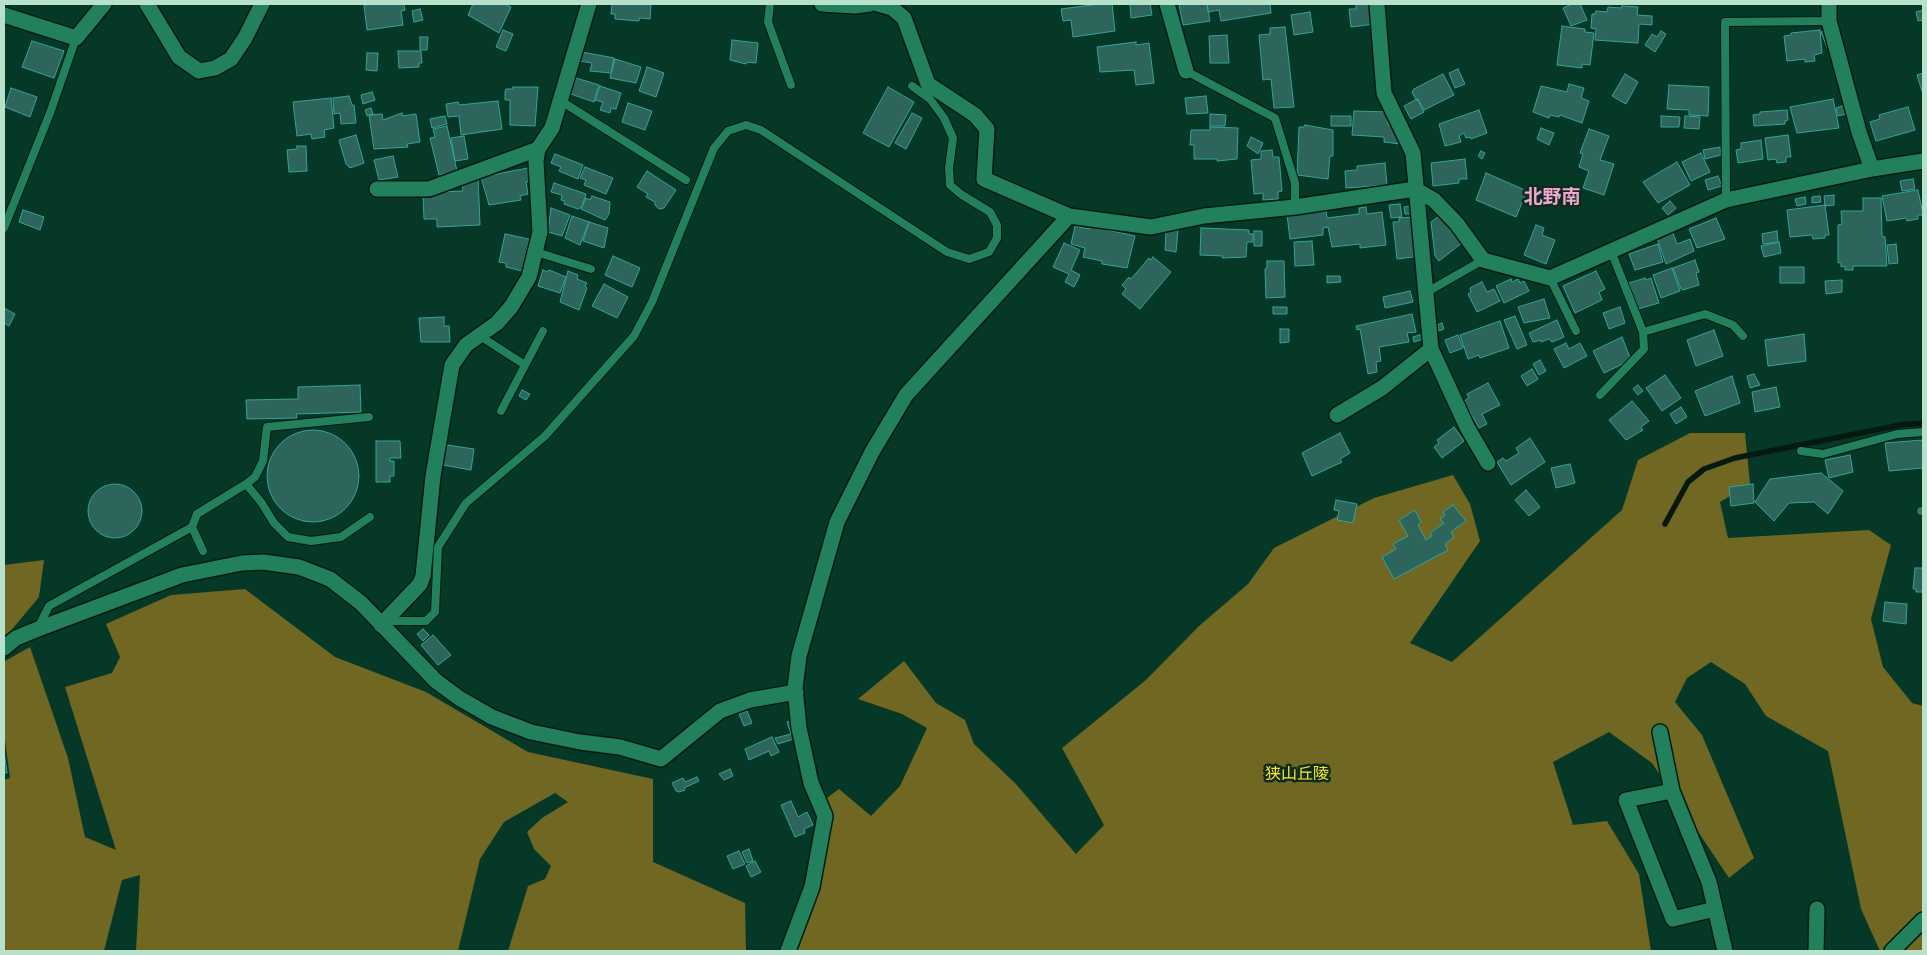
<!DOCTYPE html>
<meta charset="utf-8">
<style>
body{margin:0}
#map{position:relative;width:1927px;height:955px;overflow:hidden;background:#053826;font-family:Overpass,sans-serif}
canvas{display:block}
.frame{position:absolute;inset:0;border:5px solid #b8e1cc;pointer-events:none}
</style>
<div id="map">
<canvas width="1927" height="955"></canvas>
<div class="frame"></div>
</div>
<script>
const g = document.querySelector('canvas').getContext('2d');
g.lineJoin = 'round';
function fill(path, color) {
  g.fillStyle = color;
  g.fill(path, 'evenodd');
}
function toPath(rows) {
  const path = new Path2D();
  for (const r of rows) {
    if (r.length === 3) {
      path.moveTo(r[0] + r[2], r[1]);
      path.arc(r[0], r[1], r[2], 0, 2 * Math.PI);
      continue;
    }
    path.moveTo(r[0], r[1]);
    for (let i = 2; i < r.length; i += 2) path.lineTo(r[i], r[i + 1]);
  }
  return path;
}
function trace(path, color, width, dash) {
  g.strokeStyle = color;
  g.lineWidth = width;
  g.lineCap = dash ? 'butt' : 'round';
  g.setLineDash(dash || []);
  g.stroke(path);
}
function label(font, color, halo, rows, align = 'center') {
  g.font = font + ' Overpass,"Noto Sans JP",sans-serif';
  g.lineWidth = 5;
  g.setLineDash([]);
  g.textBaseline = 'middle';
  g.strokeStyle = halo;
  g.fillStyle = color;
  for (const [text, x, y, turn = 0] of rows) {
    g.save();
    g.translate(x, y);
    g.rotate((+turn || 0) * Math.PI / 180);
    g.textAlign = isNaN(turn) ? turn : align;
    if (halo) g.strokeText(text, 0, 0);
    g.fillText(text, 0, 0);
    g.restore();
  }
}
fill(toPath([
 [1690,433,1745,433,1750,484,1720,502,1728,538,1869,530,1891,545,1871,619,1883,667,1912,703,1923,706,1923,951,1880,951,1861,909,1828,751,1766,716,1745,684,1711,662,1687,678,1675,702,1702,735,1754,858,1729,878,1652,763,1609,732,1553,762,1573,825,1607,821,1639,874,1651,951,793,951,824,800,839,789,871,816,900,786,927,728,902,714,858,699,904,661,936,703,965,720,974,744,1016,784,1076,854,1104,825,1062,748,1146,680,1199,626,1248,584,1274,548,1374,498,1453,475,1470,504,1480,541,1410,643,1452,662,1622,510,1638,460],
 [44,560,39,597,4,639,4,565],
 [245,589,335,657,426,692,528,752,653,779,653,862,745,903,746,951,508,951,528,886,545,879,551,866,534,849,527,832,542,818,568,802,555,793,504,822,480,859,458,951,136,951,140,875,122,880,104,951,4,951,4,780,10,778,4,733,4,659,5,661,30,647,68,758,85,837,116,850,65,687,112,673,120,657,106,624,171,595]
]), '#6f6722');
trace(toPath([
 [1665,524,1688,482,1704,469,1735,458,1900,425,1923,423]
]), '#061911', 5.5);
const building = toPath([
 [373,4,404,4,405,10,401,11,403,25,367,30,364,5,373,4],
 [473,4,504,4,511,7,499,33,468,15,473,4],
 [612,4,651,4,650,19,639,18,639,21,615,19,615,14,611,14,612,4],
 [1100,4,1112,4,1115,31,1073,37,1071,20,1063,21,1061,9,1100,4],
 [1130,4,1150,4,1152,15,1131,18,1130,4],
 [1179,4,1207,4,1210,21,1183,25,1179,4],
 [1207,4,1270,4,1271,13,1221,21,1219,10,1208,12,1207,4],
 [1356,4,1373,4,1375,24,1351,27,1349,9,1356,9,1356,4],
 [1572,4,1580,4,1587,20,1571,26,1563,8,1572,4],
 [1622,6,1638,7,1637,15,1652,16,1652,25,1639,24,1638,43,1595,40,1596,29,1591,28,1592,14,1595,14,1596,11,1607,12,1608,7,1621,8,1622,6],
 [420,9,423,20,414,22,412,11,420,9],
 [1923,10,1923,20,1918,21,1916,12,1923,10],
 [1310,12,1313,32,1294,35,1291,15,1310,12],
 [1562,26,1585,29,1585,32,1594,33,1590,65,1582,64,1582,68,1557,65,1562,26],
 [1285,27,1294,107,1274,108,1271,79,1263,80,1259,35,1270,34,1270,28,1285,27],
 [1830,29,1835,45,1827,47,1821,32,1830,29],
 [503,30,513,34,506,51,496,47,503,30],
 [1820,30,1822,53,1814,55,1815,61,1805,62,1805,59,1787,61,1784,36,1791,35,1791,33,1820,30],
 [1661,31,1666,34,1655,52,1645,45,1652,34,1657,37,1661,31],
 [1227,35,1229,63,1210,63,1209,36,1227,35],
 [420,37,428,37,427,50,420,50,420,37],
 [732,40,758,43,756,63,747,62,746,64,730,60,732,40],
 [32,41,64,51,54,78,22,67,32,41],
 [1136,42,1136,45,1149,43,1154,83,1136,85,1134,70,1100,72,1097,47,1136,42],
 [398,51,421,51,422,63,419,63,419,67,399,68,398,51],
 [582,52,614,58,611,73,590,71,592,63,580,61,582,52],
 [367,53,378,53,377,71,366,70,367,53],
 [615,59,641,67,636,83,610,78,615,59],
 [647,67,664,73,656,97,639,91,647,67],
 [1458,69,1465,84,1455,88,1449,73,1458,69],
 [1923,73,1923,94,1917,75,1923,73],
 [1443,74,1454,95,1424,110,1418,99,1416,100,1412,92,1414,89,1443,74],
 [1625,74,1638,82,1626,104,1612,96,1625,74],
 [576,78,599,85,594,102,568,93,571,84,574,85,576,78],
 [1569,84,1584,88,1581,98,1589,101,1582,123,1560,115,1559,117,1550,115,1549,118,1533,112,1541,86,1567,92,1569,84],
 [1669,85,1709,87,1708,116,1689,115,1689,110,1667,109,1669,85],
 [600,86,621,93,616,109,611,108,610,113,600,110,603,102,595,100,600,86],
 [513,87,538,87,535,126,510,125,510,100,505,100,505,92,506,89,513,89,513,87],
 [888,87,914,102,889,147,863,133,888,87],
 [11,88,37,97,30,117,5,107,11,88],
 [372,92,375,100,363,104,361,95,372,92],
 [349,96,352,105,354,105,356,123,341,124,340,113,334,114,333,98,349,96],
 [1206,96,1208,113,1187,114,1185,98,1206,96],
 [331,98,334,128,324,130,325,137,312,139,311,134,297,136,293,102,331,98],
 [1417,99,1424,112,1411,119,1404,106,1417,99],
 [1833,99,1839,128,1797,133,1790,107,1833,99],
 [498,101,502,129,461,135,459,116,448,117,446,104,458,102,459,105,498,101],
 [628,103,652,111,645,130,622,122,628,103],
 [1848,104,1850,113,1838,116,1836,108,1848,104],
 [1908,107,1915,130,1876,141,1870,122,1880,119,1879,115,1908,107],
 [371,108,373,114,367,116,365,110,371,108],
 [1479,110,1487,133,1471,139,1470,137,1466,138,1464,133,1459,136,1461,142,1445,146,1439,124,1479,110],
 [1787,110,1788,120,1785,121,1785,124,1754,126,1753,115,1760,114,1760,112,1787,110],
 [1354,111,1388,112,1388,125,1398,128,1402,134,1400,144,1384,142,1384,137,1352,135,1354,111],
 [402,113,402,116,416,114,420,142,407,144,408,147,374,149,369,115,382,114,383,120,402,113],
 [912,113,922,118,906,149,895,143,912,113],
 [1210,114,1226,115,1225,126,1210,126,1210,114],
 [445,116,447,124,432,128,430,119,445,116],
 [1331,116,1351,116,1351,126,1331,126,1331,116],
 [1661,116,1680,117,1679,127,1661,127,1661,116],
 [1685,116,1700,117,1699,129,1684,128,1685,116],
 [1305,125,1333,130,1333,156,1330,156,1328,179,1297,175,1299,127,1304,127,1305,125],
 [447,126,457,171,439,175,430,138,435,137,433,129,447,126],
 [1210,127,1238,128,1237,159,1217,161,1217,159,1194,159,1194,145,1190,145,1191,130,1210,130,1210,127],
 [1541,128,1554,133,1549,145,1537,139,1541,128],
 [1589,129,1609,136,1600,160,1614,164,1604,195,1583,188,1589,171,1579,167,1583,154,1580,153,1589,129],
 [356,135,364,163,350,168,346,164,339,140,356,135],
 [1788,135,1791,157,1786,157,1786,162,1777,163,1776,159,1768,160,1765,138,1788,135],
 [464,136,468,159,455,161,451,138,464,136],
 [1251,137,1263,143,1258,154,1247,146,1251,137],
 [1761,140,1763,159,1738,163,1736,150,1741,149,1741,143,1761,140],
 [297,146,306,146,307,171,289,172,287,150,297,149,297,146],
 [1720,147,1721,155,1705,159,1703,150,1720,147],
 [1272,150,1273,157,1279,157,1282,191,1278,192,1278,199,1263,200,1263,193,1254,194,1251,160,1261,159,1261,151,1272,150],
 [1481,151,1485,153,1482,159,1478,156,1481,151],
 [1701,153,1710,172,1691,181,1682,162,1701,153],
 [555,154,583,165,578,179,559,171,561,167,551,163,555,154],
 [393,156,398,177,379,180,374,160,393,156],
 [1465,159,1467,179,1459,179,1459,183,1433,186,1431,163,1465,159],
 [1677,162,1690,185,1658,203,1643,182,1677,162],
 [1385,163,1387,185,1346,188,1345,171,1357,170,1357,166,1385,163],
 [585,167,613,178,606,194,584,185,586,180,580,178,585,167],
 [528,168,530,181,526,182,528,194,520,196,521,200,489,205,481,177,528,168],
 [647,171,676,190,664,208,659,209,655,205,655,202,646,197,648,194,637,187,647,171],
 [1486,173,1527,191,1516,217,1476,200,1486,173],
 [478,176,480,225,437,227,437,219,424,219,423,195,434,192,463,191,462,182,478,176],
 [1718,176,1722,186,1708,190,1705,180,1718,176],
 [1913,179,1915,189,1902,191,1900,181,1913,179],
 [554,183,586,194,582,207,578,209,564,204,565,201,561,200,562,195,551,192,554,183],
 [1918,190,1923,215,1918,215,1918,219,1907,221,1906,218,1887,221,1882,196,1918,190],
 [1834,195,1834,205,1825,206,1824,196,1834,195],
 [592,196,610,202,609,214,605,220,581,209,586,198,590,200,592,196],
 [1820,196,1821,202,1812,203,1812,197,1820,196],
 [1805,197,1806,204,1797,206,1795,199,1805,197],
 [1863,198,1881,198,1882,236,1885,237,1887,266,1853,266,1853,270,1845,270,1845,266,1841,267,1841,262,1838,263,1838,225,1842,224,1841,211,1863,211,1863,198],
 [1670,201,1676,208,1668,215,1662,208,1670,201],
 [1400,204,1402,217,1391,218,1389,205,1400,204],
 [1825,205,1829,235,1825,235,1825,238,1813,239,1812,235,1790,237,1787,210,1825,205],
 [1411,206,1412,214,1405,214,1404,207,1411,206],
 [1366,207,1367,214,1382,212,1386,245,1360,248,1360,244,1332,247,1328,227,1323,228,1323,235,1290,239,1287,215,1326,211,1327,218,1359,214,1359,208,1366,207],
 [551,208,570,215,562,236,548,232,551,208],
 [23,210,44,217,40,230,19,222,23,210],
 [1442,214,1463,242,1439,261,1435,256,1431,222,1442,214],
 [572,216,589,222,580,245,565,238,572,216],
 [1414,217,1421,256,1397,259,1393,222,1399,222,1399,218,1414,217],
 [1716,218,1725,239,1697,248,1689,229,1716,218],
 [589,222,608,228,604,248,583,241,589,222],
 [1536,225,1544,228,1542,235,1555,240,1546,264,1524,255,1536,225],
 [1075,226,1089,229,1090,226,1135,236,1127,268,1102,264,1102,261,1083,257,1085,248,1071,244,1075,226],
 [1201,228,1249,230,1249,234,1253,234,1253,242,1247,242,1246,257,1222,258,1223,256,1200,255,1201,228],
 [1178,230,1176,252,1165,250,1166,231,1178,230],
 [1254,231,1262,231,1262,246,1254,246,1254,231],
 [1777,231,1778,242,1763,244,1762,234,1777,231],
 [1673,233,1677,244,1690,239,1694,251,1666,264,1657,238,1673,233],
 [505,234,529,239,522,271,506,267,506,263,499,262,505,234],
 [1312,241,1314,265,1295,266,1294,242,1312,241],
 [1779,242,1781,253,1764,257,1761,246,1779,242],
 [1064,243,1080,250,1071,270,1080,275,1074,287,1065,282,1069,274,1053,267,1064,243],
 [1658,244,1663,262,1635,270,1629,254,1658,244],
 [1896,244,1898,263,1889,264,1887,245,1896,244],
 [613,256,640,268,632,287,605,275,613,256],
 [1153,257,1171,272,1140,309,1122,294,1126,289,1122,285,1129,277,1131,279,1149,258,1151,260,1153,257],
 [1695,260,1699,272,1696,273,1699,285,1683,290,1681,289,1673,268,1695,260],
 [1267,261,1284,261,1285,297,1266,298,1265,269,1267,268,1267,261],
 [1780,267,1804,267,1804,283,1780,283,1780,267],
 [1672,268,1680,291,1661,298,1653,275,1672,268],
 [543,270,548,272,549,270,566,277,560,293,538,286,543,270],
 [568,271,578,275,577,279,587,283,585,286,587,288,579,310,560,302,568,271],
 [1596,271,1605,289,1599,292,1602,300,1575,313,1563,286,1596,271],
 [1327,276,1340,276,1341,282,1327,283,1327,276],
 [1645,278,1646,280,1651,278,1659,303,1638,309,1629,283,1645,278],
 [1511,279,1512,282,1518,279,1520,283,1524,281,1529,291,1504,303,1496,286,1511,279],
 [1842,280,1842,292,1826,294,1825,281,1842,280],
 [1482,282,1487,292,1494,289,1500,301,1477,312,1468,294,1471,292,1470,288,1482,282],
 [604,284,628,297,617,318,592,306,604,284],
 [1410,291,1413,302,1385,308,1383,297,1410,291],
 [1544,299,1550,318,1524,323,1518,307,1544,299],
 [1273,307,1287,307,1287,314,1273,314,1273,307],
 [1620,307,1625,323,1609,329,1603,313,1620,307],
 [4,308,15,314,9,326,4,323,4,308],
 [1412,314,1416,332,1407,333,1409,342,1379,347,1381,361,1376,362,1377,372,1368,374,1360,329,1357,330,1356,326,1412,314],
 [1515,316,1527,345,1517,349,1504,320,1515,316],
 [444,317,444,326,449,326,450,342,421,342,419,318,444,317],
 [1557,320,1564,337,1552,342,1549,339,1541,342,1541,340,1533,342,1529,333,1557,320],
 [1500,321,1509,348,1480,358,1479,355,1468,359,1460,335,1500,321],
 [1442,323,1444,329,1439,331,1437,325,1442,323],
 [1280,329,1289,329,1289,342,1280,343,1280,329],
 [1714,330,1723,356,1696,366,1687,340,1714,330],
 [1423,334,1424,339,1414,342,1413,337,1423,334],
 [1804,334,1806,361,1768,366,1765,340,1804,334],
 [1458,335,1463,348,1450,353,1445,340,1458,335],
 [1622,337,1631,360,1604,373,1593,351,1622,337],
 [1566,343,1569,349,1580,343,1587,356,1564,368,1554,349,1566,343],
 [1540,360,1546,371,1539,375,1533,364,1540,360],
 [1532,369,1538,379,1527,386,1521,376,1532,369],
 [1754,374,1760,385,1750,388,1747,376,1754,374],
 [1665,375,1681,398,1662,411,1646,388,1665,375],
 [1732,376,1740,403,1705,416,1695,391,1732,376],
 [1488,383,1500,405,1482,414,1487,424,1479,428,1464,401,1469,398,1467,394,1488,383],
 [360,385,361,412,296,414,297,418,247,419,246,400,298,399,298,387,360,385],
 [1638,385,1643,391,1638,395,1633,389,1638,385],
 [1776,387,1780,407,1755,412,1752,392,1776,387],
 [522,390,530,394,526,400,519,396,522,390],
 [1632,401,1649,421,1641,427,1643,430,1626,440,1609,420,1632,401],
 [1681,407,1687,417,1676,424,1670,414,1681,407],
 [1454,427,1464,441,1442,458,1434,447,1439,443,1437,440,1454,427],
 [313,476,46],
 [1340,433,1350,453,1340,459,1342,462,1312,476,1302,453,1340,433],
 [1530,438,1545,462,1511,485,1497,462,1503,458,1506,461,1519,453,1516,448,1530,438],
 [1923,440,1923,468,1889,471,1885,443,1923,440],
 [376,441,400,441,401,458,390,458,390,461,394,461,394,476,390,476,390,482,376,482,376,441],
 [447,445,474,449,471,470,443,465,447,445],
 [1850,455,1853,472,1829,478,1825,460,1850,455],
 [1570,464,1575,483,1556,488,1551,468,1570,464],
 [1821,473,1843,491,1828,514,1814,502,1789,503,1774,521,1755,502,1770,479,1821,473],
 [115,511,27],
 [1753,484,1754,503,1731,506,1729,487,1753,484],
 [1526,490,1540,507,1529,516,1515,500,1526,490],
 [1336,500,1357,504,1353,523,1337,520,1339,511,1334,510,1336,500],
 [1453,505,1466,521,1451,532,1454,537,1445,544,1448,550,1394,579,1382,557,1396,549,1393,544,1408,536,1399,520,1415,510,1421,522,1418,525,1426,540,1432,536,1430,533,1444,523,1440,519,1445,515,1443,512,1453,505],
 [1915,568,1923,568,1923,592,1916,592,1916,589,1913,589,1915,568],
 [1885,602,1907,604,1906,624,1883,621,1885,602],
 [423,629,429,635,423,641,417,634,423,629],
 [433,635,451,655,438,665,421,645,433,635],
 [747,711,752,723,744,726,739,714,747,711],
 [792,721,797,738,778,744,775,738,791,734,787,722,792,721],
 [772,737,779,752,771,756,769,751,749,760,745,749,772,737],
 [4,751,7,773,4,773,4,751],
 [730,769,733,776,724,780,719,774,730,769],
 [697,777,699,781,684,788,685,790,679,792,676,791,672,783,683,778,685,782,697,777],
 [791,801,798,817,807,812,813,825,804,829,805,833,795,837,781,805,791,801],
 [749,849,753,861,747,863,742,852,749,849],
 [739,851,745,864,733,869,727,856,739,851],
 [755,861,761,872,751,877,746,866,755,861]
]);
fill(building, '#2d645c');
trace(building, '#33a597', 1);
const lane = toPath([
 [770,4,768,22,791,85],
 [1186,71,1275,118,1295,183,1295,207],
 [561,101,686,180],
 [1726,200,1725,22,1829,21],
 [4,228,50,113,76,38],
 [1611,251,1643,332,1705,314,1733,325,1743,336],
 [536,252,591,269],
 [1550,278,1576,331],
 [1427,292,1483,260],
 [480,336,525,365],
 [1600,395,1644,349,1643,332],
 [501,411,543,331],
 [1801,451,1823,454,1897,434,1923,432],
 [246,484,255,477,263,461,267,427,369,417],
 [1921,511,1923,511],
 [192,527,197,514,246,484,261,502,274,523,288,537,311,541,341,537,370,517],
 [385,624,393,621,426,621,435,612,438,547,466,503,545,436,634,336,652,302,714,148,728,131,746,125,761,130,947,252,969,259,989,252,997,238,997,225,990,212,962,195,950,185,949,168,953,138,944,118,930,99,912,86],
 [38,628,49,606,192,527,203,551]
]);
const street = toPath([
 [147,4,179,57,199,71,215,68,231,59,245,38,262,4],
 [822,4,855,6,870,4],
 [878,4,892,8,904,18,928,84,975,115,987,129,984,179,1069,216,1151,227,1204,216,1295,207,1415,189,1434,200,1457,224,1483,260,1550,278,1726,200,1872,169,1923,161],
 [1167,4,1186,71],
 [1377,4,1384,93,1413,153,1431,349,1467,427,1488,463],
 [1829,4,1829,21,1859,132,1872,169],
 [4,15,76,38,104,4],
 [377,189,429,189,538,149],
 [1337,415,1382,388,1431,349],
 [381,625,420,584,423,576,433,476,452,365,466,345,497,323,511,307,529,277,540,232,536,161,538,149,552,128,589,4],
 [4,648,16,638,38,629,182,575,242,563,263,562,299,567,330,579,361,603,436,681,459,698,492,717,531,732,580,742,620,747,661,759,720,711,750,700,796,692],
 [1660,732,1672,791,1709,882,1725,951],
 [1672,791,1626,800,1673,919,1715,909],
 [788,951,812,887,825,816,811,783,799,728,795,688,799,656,837,522,872,452,906,395,1069,216],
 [1816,951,1817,909],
 [1892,951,1923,920]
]);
trace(lane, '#021d11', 10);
trace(street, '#021d11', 18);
trace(lane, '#23805c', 8);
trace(street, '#23805c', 15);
label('16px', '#f8e633', '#0f2b1f', [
 ["狭山丘陵",1297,776]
]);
label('bold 19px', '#eea7d1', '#0f2b1f', [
 ["北野南",1552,199]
]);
</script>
